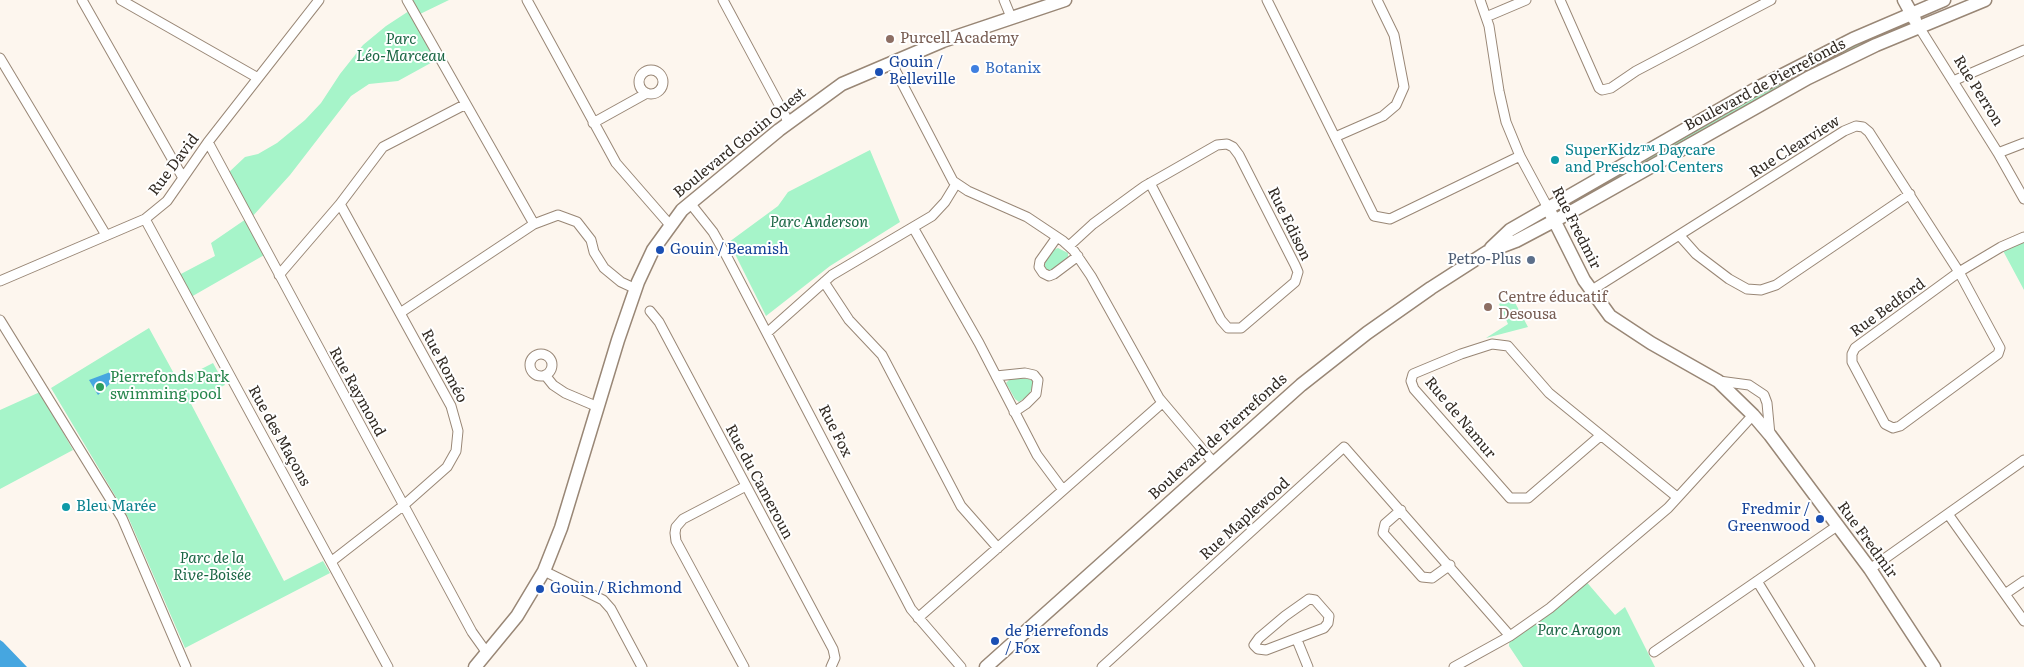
<!DOCTYPE html>
<meta charset="utf-8">
<style>
body{margin:0}
canvas{display:block;background:#fdf6ee}
</style>
<canvas width="2024" height="667"></canvas>
<script>
const g = document.querySelector('canvas').getContext('2d');
g.lineJoin = 'round';
function fill(path, color) {
  g.fillStyle = color;
  g.fill(path, 'evenodd');
}
function toPath(rows) {
  const path = new Path2D();
  for (const r of rows) {
    if (r.length === 3) {
      path.moveTo(r[0] + r[2], r[1]);
      path.arc(r[0], r[1], r[2], 0, 2 * Math.PI);
      continue;
    }
    path.moveTo(r[0], r[1]);
    for (let i = 2; i < r.length; i += 2) path.lineTo(r[i], r[i + 1]);
  }
  return path;
}
function trace(path, color, width, dash) {
  g.strokeStyle = color;
  g.lineWidth = width;
  g.lineCap = dash ? 'butt' : 'round';
  g.setLineDash(dash || []);
  g.stroke(path);
}
function label(font, color, halo, rows, align = 'center') {
  g.font = font + ' Literata,serif';
  g.lineWidth = 4;
  g.setLineDash([]);
  g.textBaseline = 'middle';
  g.strokeStyle = halo;
  g.fillStyle = color;
  for (const [text, x, y, turn = 0] of rows) {
    g.save();
    g.translate(x, y);
    g.rotate((+turn || 0) * Math.PI / 180);
    g.textAlign = isNaN(turn) ? turn : align;
    if (halo) g.strokeText(text, 0, 0);
    g.fillText(text, 0, 0);
    g.restore();
  }
}
fill(toPath([
 [409,0,449,0,418,15],
 [412,9,438,59,398,81,369,84,351,96,290,175,251,218,227,174,245,157,258,154,277,143,305,120,321,103,340,74,363,45,386,26],
 [1874,36,1847,53,1776,89,1590,194,1612,177,1752,97,1809,66],
 [870,150,900,222,830,266,766,316,729,242,778,206,788,192],
 [246,219,266,254,191,297,179,275,215,256,211,243],
 [2024,237,2024,290,2001,247],
 [1058,248,1068,253,1068,258,1052,271,1047,270,1044,267,1046,259,1053,250],
 [1512,297,1528,327,1486,338,1508,324,1499,304],
 [149,328,178,381,213,363,225,385,190,402,284,581,323,561,330,573,185,648,129,519,51,388],
 [1018,378,1029,379,1034,382,1029,395,1019,402,1015,399,1006,383,1010,379],
 [40,392,73,450,0,489,0,410],
 [1584,579,1615,615,1625,607,1655,667,1523,667,1509,646,1510,636]
]), '#a6f4c9');
fill(toPath([
 [113,371,117,377,98,395,89,380],
 [0,640,3,642,27,667,0,667]
]), '#46a6e0');
const street = toPath([
 [82,0,183,178],
 [121,0,258,78],
 [407,0,534,224],
 [527,0,616,163,670,225],
 [723,0,789,123],
 [1004,0,1011,17],
 [1267,0,1374,216,1390,219,1520,156],
 [1480,0,1489,26,1499,91,1506,122,1520,156,1548,208],
 [1560,0,1599,88,1602,90,1611,88,1636,71,1771,0],
 [1486,17,1526,0],
 [1919,27,1998,153,2024,199],
 [0,58,106,235],
 [891,62,953,181,968,191,1027,217,1063,241,1074,251,1091,276,1159,398,1213,462],
 [651,82,12],
 [1953,81,2024,50],
 [593,123,647,93],
 [1335,137,1383,116,1396,105,1404,87,1394,35,1377,0],
 [208,142,472,632,487,653],
 [1998,153,2024,143],
 [690,203,713,232,726,255,911,609,961,667],
 [145,219,388,667],
 [914,229,979,343,1037,455,1063,490],
 [1680,236,1696,254,1729,279,1747,289,1761,290,1776,285,1910,194],
 [1057,237,1040,261,1039,267,1043,273,1049,276,1054,274,1078,256],
 [1069,246,1093,224,1138,191,1145,186,1168,173,1217,145,1227,144,1233,147,1239,155,1295,265,1298,272,1295,282,1241,328,1228,328,1221,320,1150,183],
 [279,275,340,204,383,147,466,104],
 [0,281,145,219,167,201,208,142,319,0],
 [824,282,849,320,882,355,961,506,998,548],
 [1592,290,1844,131,1856,126,1863,127,1869,132,1959,272,2000,348,1998,354,1900,426,1893,428,1885,424,1852,362,1852,354,1855,348,1959,272,2001,247,2024,237],
 [650,311,659,322,833,649,835,658,831,667],
 [400,313,534,224,558,215,577,222,591,240,594,252,604,268,621,282,636,289],
 [0,320,122,518,186,667],
 [768,332,832,275,932,216,945,202,956,184],
 [541,365,11],
 [545,375,553,385,565,393,598,407],
 [996,376,1025,373,1034,375,1038,380,1036,394,1026,404,1014,412],
 [1719,381,1749,385,1764,395,1767,403,1770,435],
 [1600,436,1528,498,1510,498,1414,389,1411,381,1413,374,1461,354,1492,344,1508,346,1549,393,1677,497],
 [1401,510,1385,524,1383,533,1422,577,1432,578,1450,565],
 [1948,514,2024,621],
 [332,561,404,505,447,467,456,451,458,431,451,406,340,204],
 [1870,569,2024,460],
 [544,571,603,600,611,609,642,667],
 [1757,581,1810,667],
 [2005,594,2024,581],
 [1309,599,1315,600,1329,616,1328,623,1324,628,1266,650,1258,649,1254,645,1259,638,1285,616,1309,599],
 [918,618,1162,403],
 [1297,640,1308,667],
 [1654,652,1837,526],
 [744,667,676,541,675,533,676,527,683,519,746,486],
 [1102,667,1344,447,1510,636],
 [1454,667,1510,636,1550,608,1668,508,1753,415]
]);
const secondary = toPath([
 [1904,0,1915,20],
 [1548,208,1584,280,1610,316,1651,343,1718,381,1753,415,1770,435,1870,569,1934,667],
 [1491,248,1510,230,1759,87,1853,39,1944,0],
 [475,667,517,616,544,571,561,528,618,340,638,282,653,250,682,210,779,130,842,84,943,41,1065,0],
 [986,667,1301,385,1367,333,1431,288,1487,252,1516,241,1569,213,1808,78,1876,45,1985,0]
]);
trace(street, '#998776', 11);
trace(secondary, '#998776', 15);
trace(street, '#fff', 9);
trace(secondary, '#fff', 12);
for (const [x, y, r, color] of [
 [890,39,5,"#8d6e63"],
 [975,69,5,"#3f7fe0"],
 [879,72,5,"#1a4fb4"],
 [1555,160,5,"#0f9aa8"],
 [660,250,5,"#1a4fb4"],
 [1531,260,5,"#5c6f8a"],
 [1488,307,5,"#8d6e63"],
 [100,387,5,"#2e9e5b"],
 [66,507,5,"#0f9aa8"],
 [1820,519,5,"#1a4fb4"],
 [540,589,5,"#1a4fb4"],
 [995,641,5,"#1a4fb4"]
]) {
  const dot = new Path2D();
  dot.arc(x, y, r, 0, 2 * Math.PI);
  g.fillStyle = color;
  g.fill(dot);
  trace(dot, '#fff', 2);
}
label('15px', '#785e54', '#fff', [
 ["Purcell Academy",900,39],
 ["Centre éducatif",1498,298],
 ["Desousa",1498,315]
], 'left');
label('italic 15px', '#1a6644', '#fff', [
 ["Parc",401,40],
 ["Léo-Marceau",401,57],
 ["Parc Anderson",819,223],
 ["Parc de la",212,559],
 ["Rive-Boisée",212,576],
 ["Parc Aragon",1579,631]
]);
label('15px', '#164399', '#fff', [
 ["Gouin /",889,63],
 ["Belleville",889,80],
 ["Gouin / Beamish",670,250],
 ["Fredmir /",1810,510,"right"],
 ["Greenwood",1810,527,"right"],
 ["Gouin / Richmond",550,589],
 ["de Pierrefonds",1005,632],
 ["/ Fox",1005,649]
], 'left');
label('15px', '#366cbe', '#fff', [
 ["Botanix",985,69]
], 'left');
label('15px', '#312a23', '#fff', [
 ["Boulevard de Pierrefonds",1765,85,-28],
 ["Rue Perron",1978,91,58],
 ["Boulevard Gouin Ouest",740,143,-39],
 ["Rue Clearview",1795,147,-32],
 ["Rue David",174,165,-53],
 ["Rue Edison",1289,224,64],
 ["Rue Fredmir",1576,228,63],
 ["Rue Bedford",1888,308,-36],
 ["Rue Roméo",444,366,62],
 ["Rue Raymond",357,392,61],
 ["Rue de Namur",1460,418,50],
 ["Rue Fox",835,431,63],
 ["Rue des Maçons",279,436,61],
 ["Boulevard de Pierrefonds",1218,437,-42],
 ["Rue du Cameroun",759,482,62],
 ["Rue Maplewood",1245,519,-42],
 ["Rue Fredmir",1867,540,54]
]);
label('15px', '#0d838f', '#fff', [
 ["SuperKidz™ Daycare",1565,151],
 ["and Preschool Centers",1565,168],
 ["Bleu Marée",76,507]
], 'left');
label('15px', '#4e5e75', '#fff', [
 ["Petro-Plus",1521,260]
], 'right');
label('15px', '#27864d', '#fff', [
 ["Pierrefonds Park",110,378],
 ["swimming pool",110,395]
], 'left');
</script>
